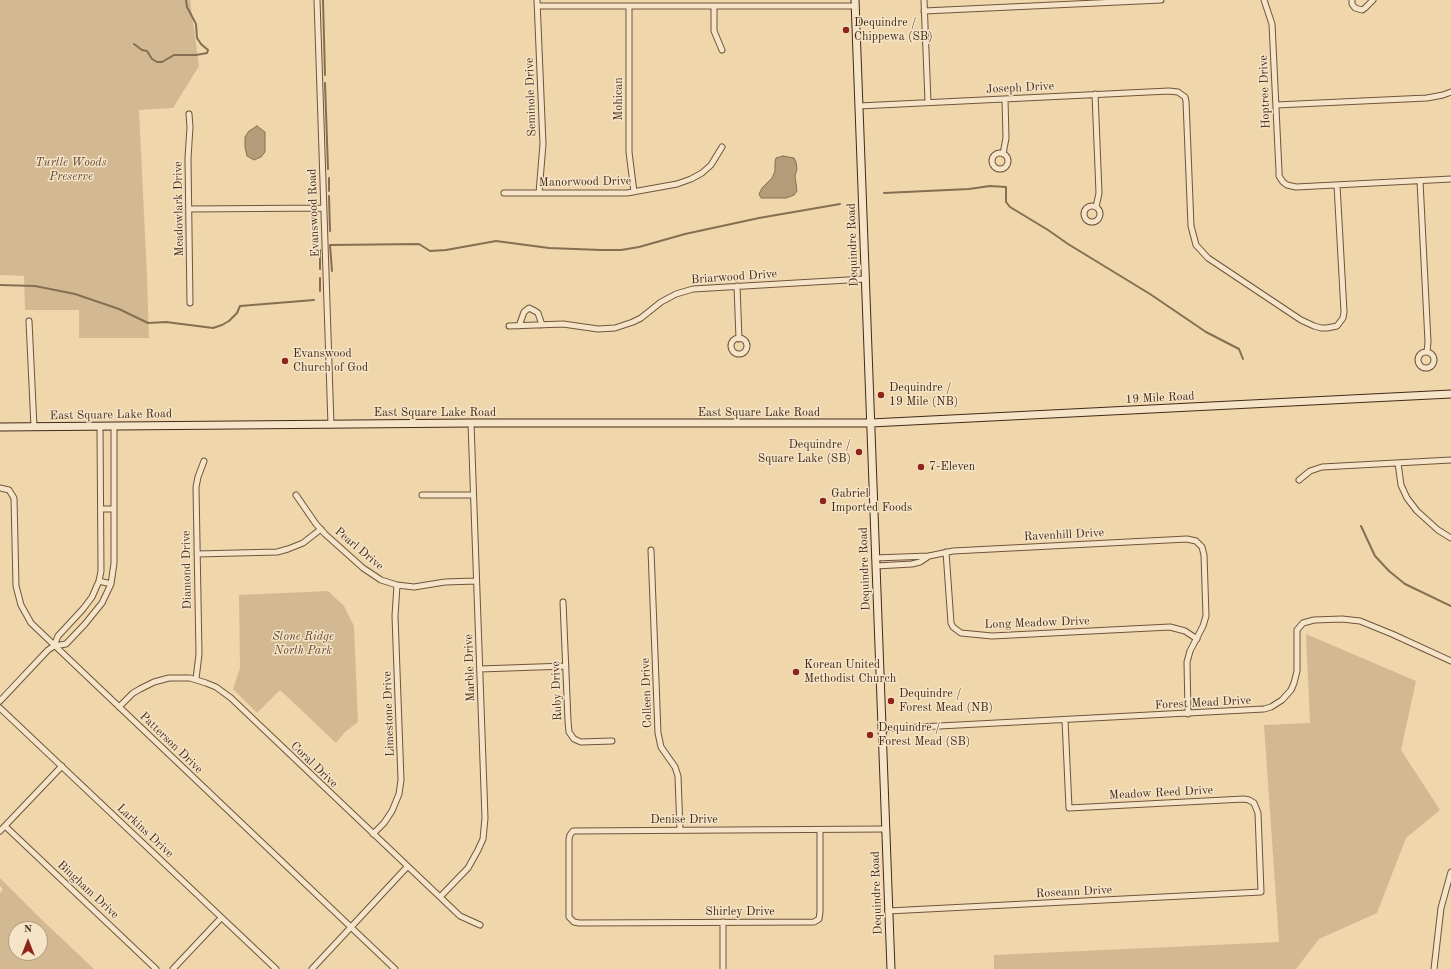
<!DOCTYPE html>
<style>
body{margin:0}
#map{position:relative;width:1451px;height:969px;overflow:hidden;background:#f0d6ab;font-family:"Old Standard TT",serif}
canvas{display:block}
.north{position:absolute;left:8px;top:921px;width:40px;height:40px;box-sizing:border-box;background:#f5e4c8;border:1px solid #ae9a82;border-radius:50%;rotate:0deg;font-size:11px;font-weight:700;line-height:16px;text-align:center;color:#432a18}
.north::after{content:'';display:block;margin:auto;width:14px;height:18px;background:#8f2418;clip-path:polygon(50% 0,100% 100%,50% 72%,0 100%)}
</style>
<div id="map">
<canvas width="1451" height="969"></canvas>
<div class="north">N</div>
</div>
<script>
const g = document.querySelector('canvas').getContext('2d');
g.lineJoin = 'round';
function fill(path, color) {
  g.fillStyle = color;
  g.fill(path, 'evenodd');
}
function toPath(rows) {
  const path = new Path2D();
  for (const r of rows) {
    if (r.length === 3) {
      path.moveTo(r[0] + r[2], r[1]);
      path.arc(r[0], r[1], r[2], 0, 2 * Math.PI);
      continue;
    }
    path.moveTo(r[0], r[1]);
    for (let i = 2; i < r.length; i += 2) path.lineTo(r[i], r[i + 1]);
  }
  return path;
}
function trace(path, color, width, dash) {
  g.strokeStyle = color;
  g.lineWidth = width;
  g.lineCap = dash ? 'butt' : 'round';
  g.setLineDash(dash || []);
  g.stroke(path);
}
function label(font, color, halo, rows, align = 'center') {
  g.font = font + ' "Old Standard TT",serif';
  g.lineWidth = 3;
  g.setLineDash([]);
  g.textBaseline = 'middle';
  g.strokeStyle = halo;
  g.fillStyle = color;
  for (const [text, x, y, turn = 0] of rows) {
    g.save();
    g.translate(x, y);
    g.rotate((+turn || 0) * Math.PI / 180);
    g.textAlign = isNaN(turn) ? turn : align;
    if (halo) g.strokeText(text, 0, 0);
    g.fillText(text, 0, 0);
    g.restore();
  }
}
fill(toPath([
 [0,0,190,0,199,66,173,108,139,110,147,277,149,338,79,338,79,310,25,310,24,276,0,275],
 [328,591,344,606,354,626,358,722,345,732,336,743,280,690,257,713,233,689,240,668,239,595],
 [1306,634,1416,681,1401,750,1440,810,1406,838,1377,913,1319,939,1296,969,994,969,994,955,1279,942,1264,725,1310,723],
 [0,878,41,919,94,969,0,969,0,893,3,889,0,886],
 [16,929,40,929,40,953,16,953]
]), '#d3b992');
const water = toPath([
 [257,126,265,132,265,152,261,157,254,160,247,156,245,147,245,137,249,131,257,126],
 [783,156,794,158,796,162,797,169,795,176,797,191,794,195,786,198,761,198,759,194,762,188,772,178,775,171,775,162,776,158,783,156]
]);
fill(water, '#b59c79');
trace(water, '#876e52', 1);
trace(toPath([
 [323,0,325,75],
 [134,44,142,50,147,51,152,59,157,62,162,62,174,55,196,55,207,53,208,50,201,44,197,38,196,24,187,7,186,0],
 [325,83,328,169],
 [329,178,329,191],
 [884,193,969,189,990,186,1006,187,1006,202,1010,207,1048,230,1068,244,1150,294,1206,332,1239,349,1243,359],
 [329,196,330,231],
 [320,250,320,269],
 [332,271,330,245,419,244,430,251,446,250,496,241,549,248,601,250,621,250,639,247,685,234,759,218,840,204],
 [320,278,320,291],
 [0,285,35,286,75,294,119,309,148,323,166,322,213,328,222,325,229,321,237,313,240,306,314,300],
 [1361,526,1375,556,1389,571,1405,584,1451,606]
]), '#876e52', 2);
const minor = toPath([
 [317,0,331,425],
 [537,0,543,144,539,193],
 [924,0,928,102],
 [1264,0,1272,24,1279,171,1279,176,1283,182,1287,185,1296,187,1451,179],
 [1352,0,1352,4,1355,8,1362,10,1365,8,1373,0],
 [538,6,855,6],
 [629,6,629,152,634,192],
 [714,6,714,31,722,50],
 [924,11,1161,0],
 [1095,94,1099,193,1096,207],
 [1276,105,1427,98,1443,95,1451,92],
 [859,106,1169,91,1178,92,1185,97,1186,101,1191,226,1196,245,1208,258,1301,320,1314,326,1321,328,1327,328,1337,326,1343,318,1344,312,1337,185],
 [189,114,190,127,188,158,190,303],
 [1000,161,8],
 [1003,154,1006,138,1005,99],
 [1420,181,1428,342,1427,352],
 [504,193,627,193,677,184,691,179,702,173,711,165,722,147],
 [1092,214,8],
 [189,209,324,208],
 [737,286,739,339],
 [29,321,34,427],
 [509,326,563,324,598,329,615,328,633,322,641,318,661,302,676,294,693,289,865,279],
 [519,326,524,312,529,308,535,311,538,313,542,325],
 [739,346,8],
 [1426,360,8],
 [100,426,101,571,99,581,92,597,83,609,58,636,54,646,66,644,85,624,102,603,111,584,114,563,114,426],
 [1398,463,1401,485,1407,498,1417,511,1438,530,1451,538],
 [1299,480,1310,471,1322,467,1451,460],
 [0,488,9,490,14,498,16,586,21,605,31,623,395,969],
 [296,495,316,524,325,534,363,568,381,580,397,585,414,587,445,582,476,581],
 [422,495,473,495],
 [102,509,114,509],
 [651,550,658,733,661,747,675,767,678,776,680,830],
 [946,552,951,623,953,627,961,633,992,636,1170,627,1185,631,1197,639],
 [197,554,277,552,288,549,303,543,321,529],
 [875,558,929,556,953,551,1187,539,1196,541,1202,547,1204,555,1206,616,1203,626,1190,651,1187,662,1188,714],
 [876,566,912,564,920,562,929,556],
 [99,581,111,584],
 [563,602,568,721,569,732,574,739,581,742,612,741],
 [480,669,566,666],
 [196,679,199,654,196,487,198,477,204,461],
 [0,701,48,650,54,646],
 [119,707,133,693,140,689,154,682,169,678,190,678,206,683,216,687,231,698,460,916,480,925],
 [0,708,276,969],
 [882,729,1264,709,1271,707,1282,700,1291,690,1294,683,1297,671,1297,630,1303,623,1314,620,1342,619,1360,621,1392,634,1451,661],
 [5,826,156,969],
 [820,830,820,912,819,919,814,922,579,923,574,922,569,917,569,839,570,835,573,831,885,829],
 [0,831,62,766],
 [373,834,384,823,392,811,399,794,401,780,395,616,397,585],
 [440,897,468,868,478,850,483,839,485,818,471,423],
 [888,911,1261,892,1258,813,1254,803,1249,800,1244,799,1069,808,1065,720],
 [723,922,723,969],
 [173,969,221,918],
 [312,969,407,867],
 [1434,969,1441,908,1451,872]
]);
const secondary = toPath([
 [855,0,891,969],
 [0,427,471,423,871,423,1451,394]
]);
trace(minor, '#6e553d', 7);
trace(secondary, '#432a18', 9);
trace(minor, '#f5e4c8', 5);
trace(secondary, '#f5e4c8', 7);
for (const [x, y, r, color] of [
 [846,30,4,"#8f2418"],
 [285,361,4,"#8f2418"],
 [881,395,4,"#8f2418"],
 [859,452,4,"#8f2418"],
 [921,467,4,"#8f2418"],
 [823,501,4,"#8f2418"],
 [796,672,4,"#8f2418"],
 [891,701,4,"#8f2418"],
 [870,735,4,"#8f2418"]
]) {
  const dot = new Path2D();
  dot.arc(x, y, r, 0, 2 * Math.PI);
  g.fillStyle = color;
  g.fill(dot);
  trace(dot, '#f5e4c8', 1.5);
}
label('12px', '#432a18', '#f5e4c8', [
 ["Dequindre /",854,23],
 ["Chippewa (SB)",854,37],
 ["Evanswood",293,354],
 ["Church of God",293,368],
 ["Dequindre /",889,388],
 ["19 Mile (NB)",889,402],
 ["Dequindre /",851,445,"right"],
 ["Square Lake (SB)",851,459,"right"],
 ["7-Eleven",929,467],
 ["Gabriel",831,494],
 ["Imported Foods",831,508],
 ["Korean United",804,665],
 ["Methodist Church",804,679],
 ["Dequindre /",899,694],
 ["Forest Mead (NB)",899,708],
 ["Dequindre /",878,728],
 ["Forest Mead (SB)",878,742]
], 'left');
label('12px', '#432a18', '#f5e4c8', [
 ["Joseph Drive",1020,88,-3],
 ["Hoptree Drive",1265,92,-92],
 ["Seminole Drive",531,97,-92],
 ["Mohican",619,99,-90],
 ["Manorwood Drive",585,182,-1],
 ["Meadowlark Drive",179,209,-91],
 ["Evanswood Road",314,213,-92],
 ["Dequindre Road",853,245,-92],
 ["Briarwood Drive",734,277,-4],
 ["19 Mile Road",1160,398,-3],
 ["East Square Lake Road",435,413],
 ["East Square Lake Road",759,413],
 ["East Square Lake Road",111,415,-1],
 ["Ravenhill Drive",1064,535,-3],
 ["Pearl Drive",359,549,40],
 ["Dequindre Road",865,569,-92],
 ["Diamond Drive",187,570,-91],
 ["Long Meadow Drive",1037,623,-2],
 ["Marble Drive",470,668,-92],
 ["Ruby Drive",557,691,-92],
 ["Colleen Drive",647,693,-92],
 ["Forest Mead Drive",1203,703,-3],
 ["Limestone Drive",389,714,-92],
 ["Patterson Drive",171,743,44],
 ["Coral Drive",314,765,44],
 ["Meadow Reed Drive",1161,793,-3],
 ["Denise Drive",684,820],
 ["Larkins Drive",145,831,43],
 ["Bingham Drive",88,890,43],
 ["Roseann Drive",1074,892,-3],
 ["Dequindre Road",877,893,-92],
 ["Shirley Drive",740,912]
]);
label('italic 12px', '#604730', '#f5e4c8', [
 ["Turtle Woods",71,163],
 ["Preserve",71,177],
 ["Stone Ridge",303,637],
 ["North Park",303,651]
]);
</script>
